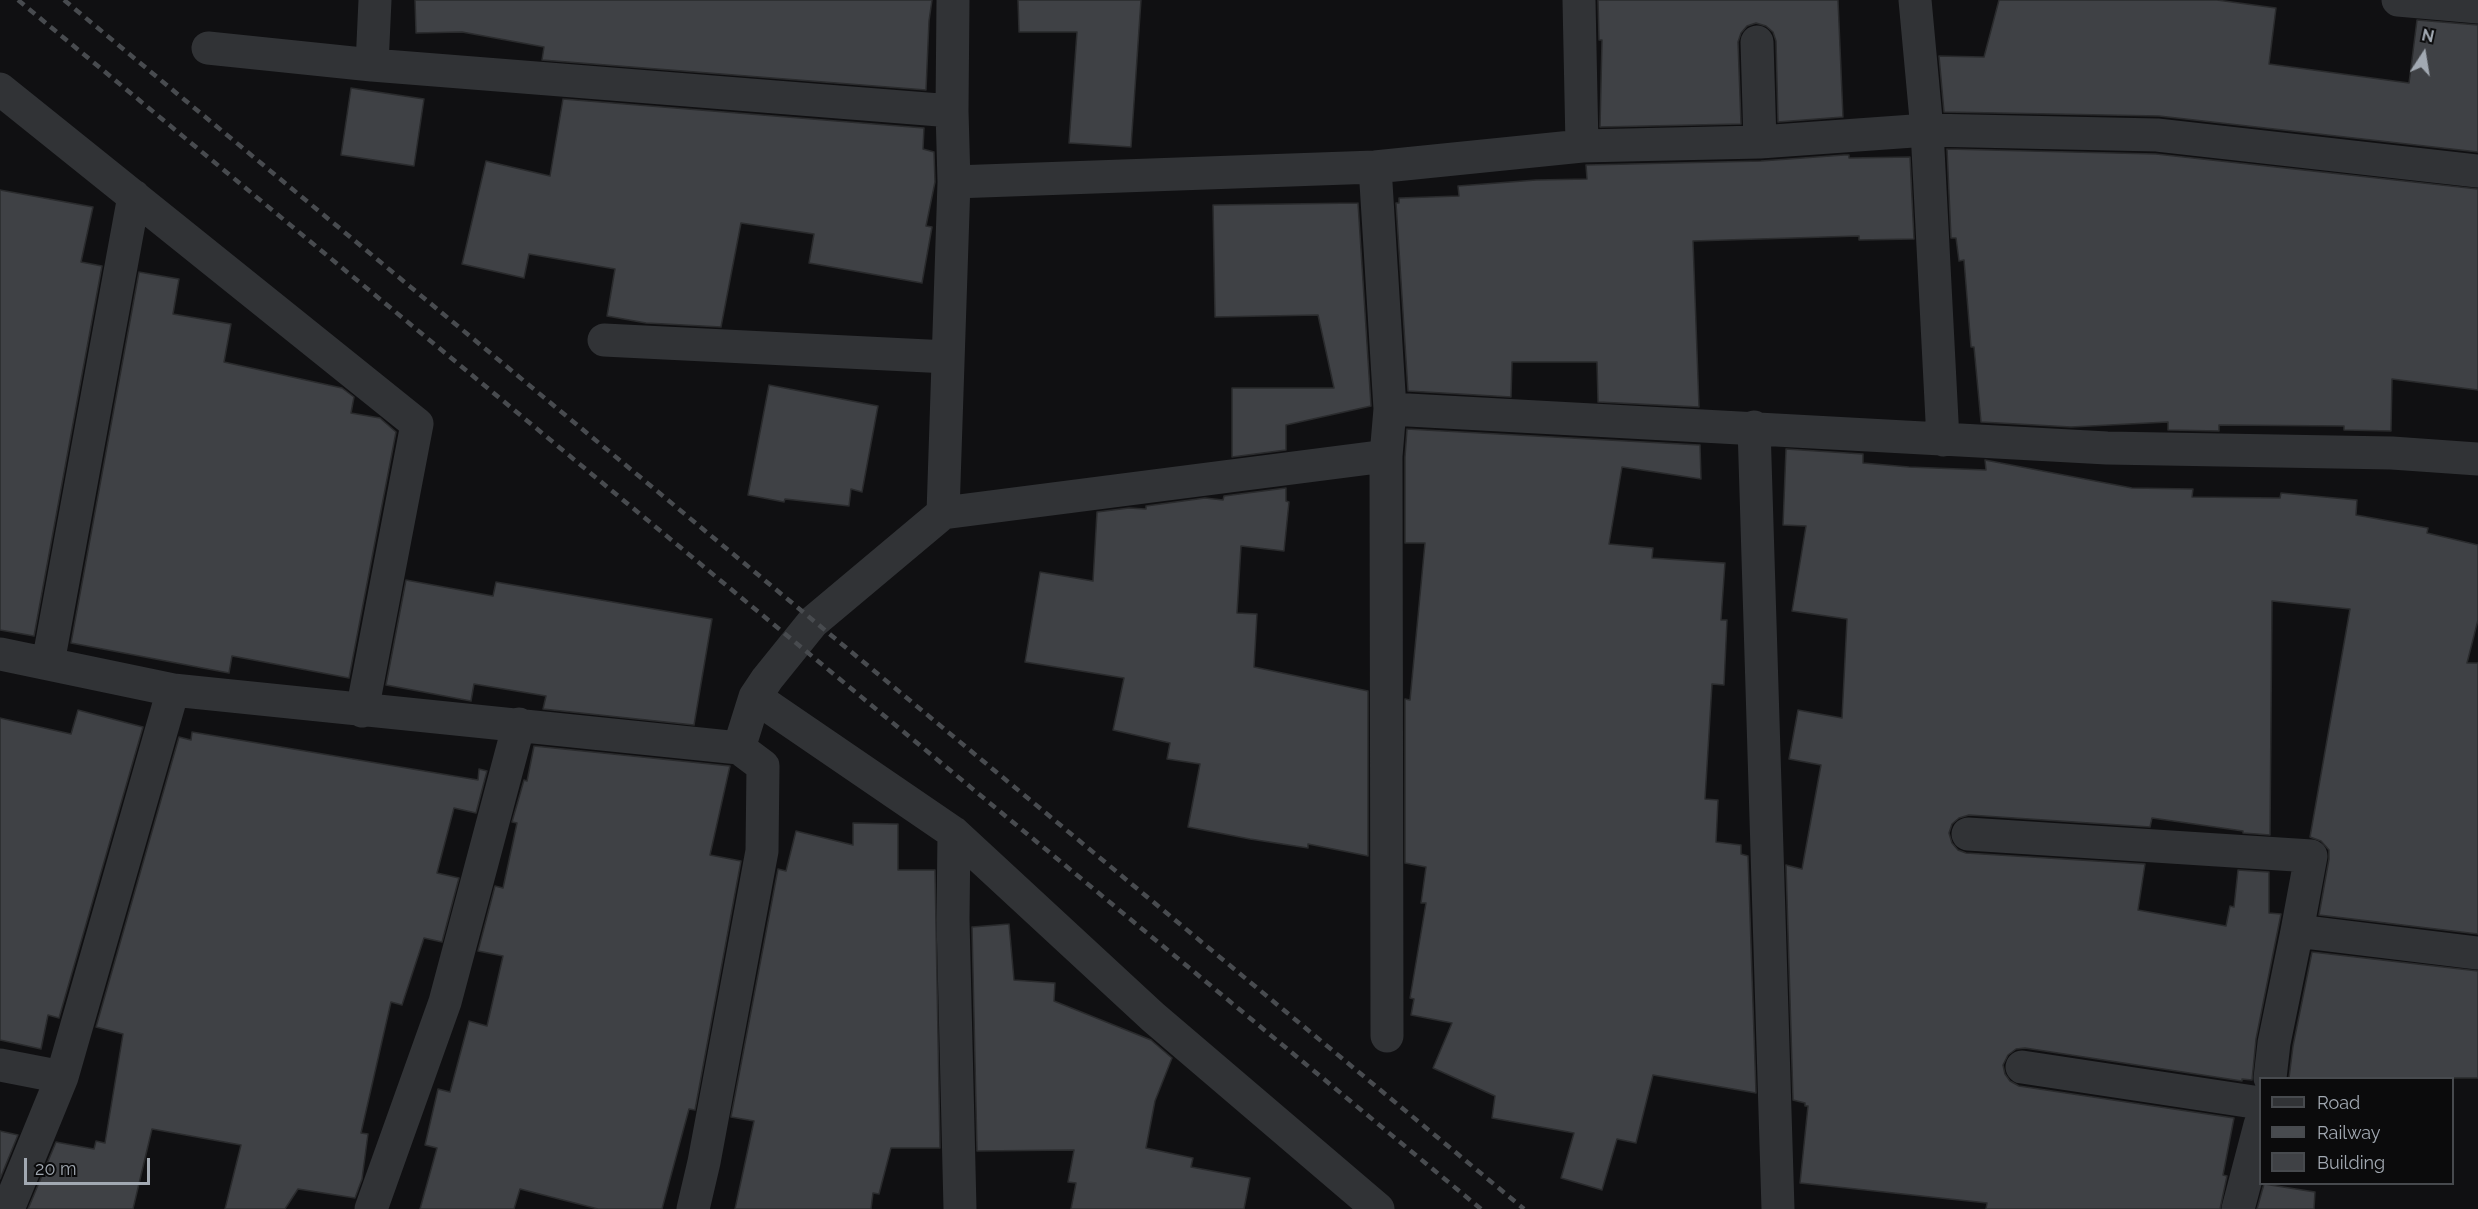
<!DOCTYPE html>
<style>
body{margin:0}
#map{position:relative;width:2478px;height:1209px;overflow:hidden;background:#101012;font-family:Raleway,sans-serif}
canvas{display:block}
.legend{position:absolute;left:2259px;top:1077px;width:195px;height:108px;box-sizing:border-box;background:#0b0b0c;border:2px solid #474a4e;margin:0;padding:8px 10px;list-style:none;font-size:18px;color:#a2a9b2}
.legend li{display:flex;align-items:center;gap:12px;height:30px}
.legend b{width:30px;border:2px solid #474a4e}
.north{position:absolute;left:2394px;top:24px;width:60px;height:60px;-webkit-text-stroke:4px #0b0b0c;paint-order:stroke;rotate:12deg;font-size:16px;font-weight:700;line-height:24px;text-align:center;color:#a2a9b2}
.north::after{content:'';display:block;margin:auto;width:21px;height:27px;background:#a2a9b2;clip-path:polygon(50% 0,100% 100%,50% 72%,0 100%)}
.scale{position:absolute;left:24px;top:1158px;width:126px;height:27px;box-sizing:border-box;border:3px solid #a2a9b2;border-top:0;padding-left:8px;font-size:18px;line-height:21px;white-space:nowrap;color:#a2a9b2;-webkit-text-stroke:4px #0b0b0c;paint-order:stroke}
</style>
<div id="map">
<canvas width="2478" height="1209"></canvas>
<ul class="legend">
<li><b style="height:8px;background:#313336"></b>Road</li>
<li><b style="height:8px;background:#484b4f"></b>Railway</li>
<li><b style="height:16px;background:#3f4145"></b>Building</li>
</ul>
<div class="north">N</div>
<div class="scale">20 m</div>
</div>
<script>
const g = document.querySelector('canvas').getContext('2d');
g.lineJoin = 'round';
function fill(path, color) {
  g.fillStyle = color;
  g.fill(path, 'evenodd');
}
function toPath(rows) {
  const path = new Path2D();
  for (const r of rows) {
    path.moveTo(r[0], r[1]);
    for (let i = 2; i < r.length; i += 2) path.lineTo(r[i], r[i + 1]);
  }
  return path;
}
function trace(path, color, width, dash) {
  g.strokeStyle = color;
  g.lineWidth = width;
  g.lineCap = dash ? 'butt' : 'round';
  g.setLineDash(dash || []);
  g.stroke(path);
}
const building = toPath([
 [415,0,932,0,929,21,926,90,542,60,544,47,462,32,416,33,415,0],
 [1018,0,1141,0,1131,147,1069,143,1077,32,1019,32,1018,0],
 [1598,0,1838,0,1843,117,1778,122,1776,41,1773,32,1766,26,1756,23,1747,26,1741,33,1738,42,1741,124,1600,127,1602,40,1599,40,1598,0],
 [1999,0,2217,0,2276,8,2269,64,2409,83,2417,20,2478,25,2478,152,2159,116,1944,112,1939,56,1984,57,1999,0],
 [351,88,424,99,414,166,341,155,351,88],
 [563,99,924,128,923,149,934,152,935,182,926,226,932,227,922,283,809,263,814,234,741,223,721,327,646,323,607,316,615,269,529,254,524,278,462,264,486,161,550,176,563,99],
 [1947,149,2156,154,2478,189,2478,390,2392,379,2391,431,2344,430,2344,426,2219,425,2219,431,2168,430,2168,422,2071,427,1981,422,1974,347,1971,347,1964,260,1959,261,1956,238,1951,238,1947,149],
 [1844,155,1849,155,1849,158,1910,157,1914,239,1859,240,1859,236,1693,241,1699,407,1598,402,1597,362,1512,362,1511,397,1408,391,1396,203,1399,203,1399,198,1459,196,1458,186,1536,180,1587,179,1586,165,1761,161,1844,155],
 [0,190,93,207,81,262,102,266,34,636,0,630,0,190],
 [1358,203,1371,406,1286,425,1286,450,1232,457,1232,388,1334,388,1318,315,1215,317,1213,205,1358,203],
 [139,272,179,279,173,314,231,324,224,362,342,388,354,397,351,413,380,418,396,432,349,678,232,656,229,673,71,643,139,272],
 [769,385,878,406,862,492,851,489,849,506,785,499,784,502,748,495,769,385],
 [1407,429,1700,445,1701,479,1622,467,1609,544,1653,548,1652,558,1725,563,1721,620,1727,620,1724,685,1712,684,1705,799,1718,800,1716,842,1741,845,1741,854,1748,856,1756,1093,1653,1075,1636,1143,1617,1139,1602,1190,1561,1178,1574,1133,1492,1118,1495,1096,1433,1068,1452,1023,1411,1015,1414,999,1410,998,1426,903,1421,903,1426,867,1405,863,1405,699,1410,700,1425,543,1405,543,1405,457,1407,429],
 [1786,449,1863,454,1863,463,1909,467,1986,470,1985,460,2132,488,2193,489,2192,497,2280,498,2281,493,2357,500,2356,515,2428,528,2427,533,2478,545,2478,620,2467,663,2478,663,2478,934,2319,915,2329,859,2329,850,2321,841,2310,837,2350,609,2272,601,2270,835,2243,833,2243,831,2152,818,2150,827,1969,815,1959,818,1952,824,1949,833,1952,843,1958,850,1966,853,2145,864,2138,910,2226,926,2230,906,2234,907,2238,870,2269,872,2269,913,2281,914,2256,1039,2252,1080,2242,1079,2242,1081,2025,1048,2016,1049,2008,1055,2003,1065,2005,1074,2010,1081,2019,1086,2234,1118,2223,1175,2227,1176,2220,1209,1986,1209,1987,1203,1800,1183,1808,1106,1805,1106,1805,1103,1793,1100,1786,865,1802,869,1821,765,1789,759,1798,710,1842,718,1847,619,1792,611,1806,526,1783,525,1786,449],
 [1286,488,1286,501,1289,502,1284,551,1241,546,1237,613,1257,614,1254,667,1368,691,1368,856,1308,844,1308,848,1250,839,1188,827,1200,764,1167,759,1170,743,1113,730,1124,678,1025,662,1040,572,1093,581,1097,512,1129,508,1146,509,1146,506,1205,498,1223,500,1224,496,1286,488],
 [406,580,493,596,496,582,712,619,694,725,543,709,546,696,474,684,471,701,386,685,406,580],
 [78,710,143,727,59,1018,48,1015,41,1049,0,1040,0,718,71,734,78,710],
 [192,732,478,780,479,769,487,771,476,813,454,808,437,873,459,878,442,942,424,938,402,1005,391,1002,361,1133,368,1134,362,1179,355,1198,298,1189,285,1209,225,1209,241,1145,152,1129,133,1209,28,1209,56,1142,94,1149,96,1141,105,1143,123,1034,96,1027,179,737,191,740,192,732],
 [534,746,730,766,710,855,741,861,695,1110,689,1109,662,1209,598,1209,520,1189,514,1209,420,1209,437,1148,425,1145,438,1089,450,1092,469,1021,487,1026,503,956,478,951,495,886,503,888,517,823,512,822,524,780,527,781,534,746],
 [853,823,898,824,898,870,935,870,940,1148,891,1148,879,1194,873,1193,871,1209,735,1209,754,1121,731,1117,778,869,786,871,796,831,853,845,853,823],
 [1009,924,1014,980,1055,983,1054,1001,1151,1040,1172,1058,1155,1101,1146,1148,1193,1158,1191,1167,1250,1178,1244,1209,1071,1209,1076,1183,1068,1182,1074,1150,977,1151,972,927,1009,924],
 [2312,952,2478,971,2478,1078,2289,1078,2293,1046,2312,952],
 [0,1131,18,1135,0,1179,0,1131],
 [2264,1184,2315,1192,2314,1209,2257,1209,2264,1184]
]);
fill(building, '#3f4145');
trace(building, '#2a2b2d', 1.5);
trace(toPath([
 [953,0,952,111,954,182],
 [1579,0,1582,146],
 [1915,0,1927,130,1943,440],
 [2398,0,2478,7],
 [1757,42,1760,142],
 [208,48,372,65,952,111],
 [372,65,375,0],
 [0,89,417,424,362,711],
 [1375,167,1390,409],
 [604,340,948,357],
 [1754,427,1778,1209],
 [943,513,1386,456],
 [0,654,173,690,739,748,755,697,767,679,813,622,943,513,954,182,1375,167,1582,146,1760,142,1927,130,2157,135,2478,171],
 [48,663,134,196],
 [755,697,954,833,1153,1017,1378,1209],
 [954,833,953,919,960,1209],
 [1968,834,2311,856,2297,931,2478,953],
 [1387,1036,1386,456,1390,409,2107,448,2392,453,2478,459],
 [0,1065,62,1077],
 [2022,1067,2260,1103],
 [2270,1078,2274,1043,2297,931],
 [8,1209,62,1077,173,690],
 [371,1209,445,1002,519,724],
 [693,1209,704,1162,762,851,763,766,739,748],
 [2238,1209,2260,1125]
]), '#313336', 33);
trace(toPath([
 [18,0,1481,1209],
 [64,0,1524,1209]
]), '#484b4f', 4.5, [8, 6]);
</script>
